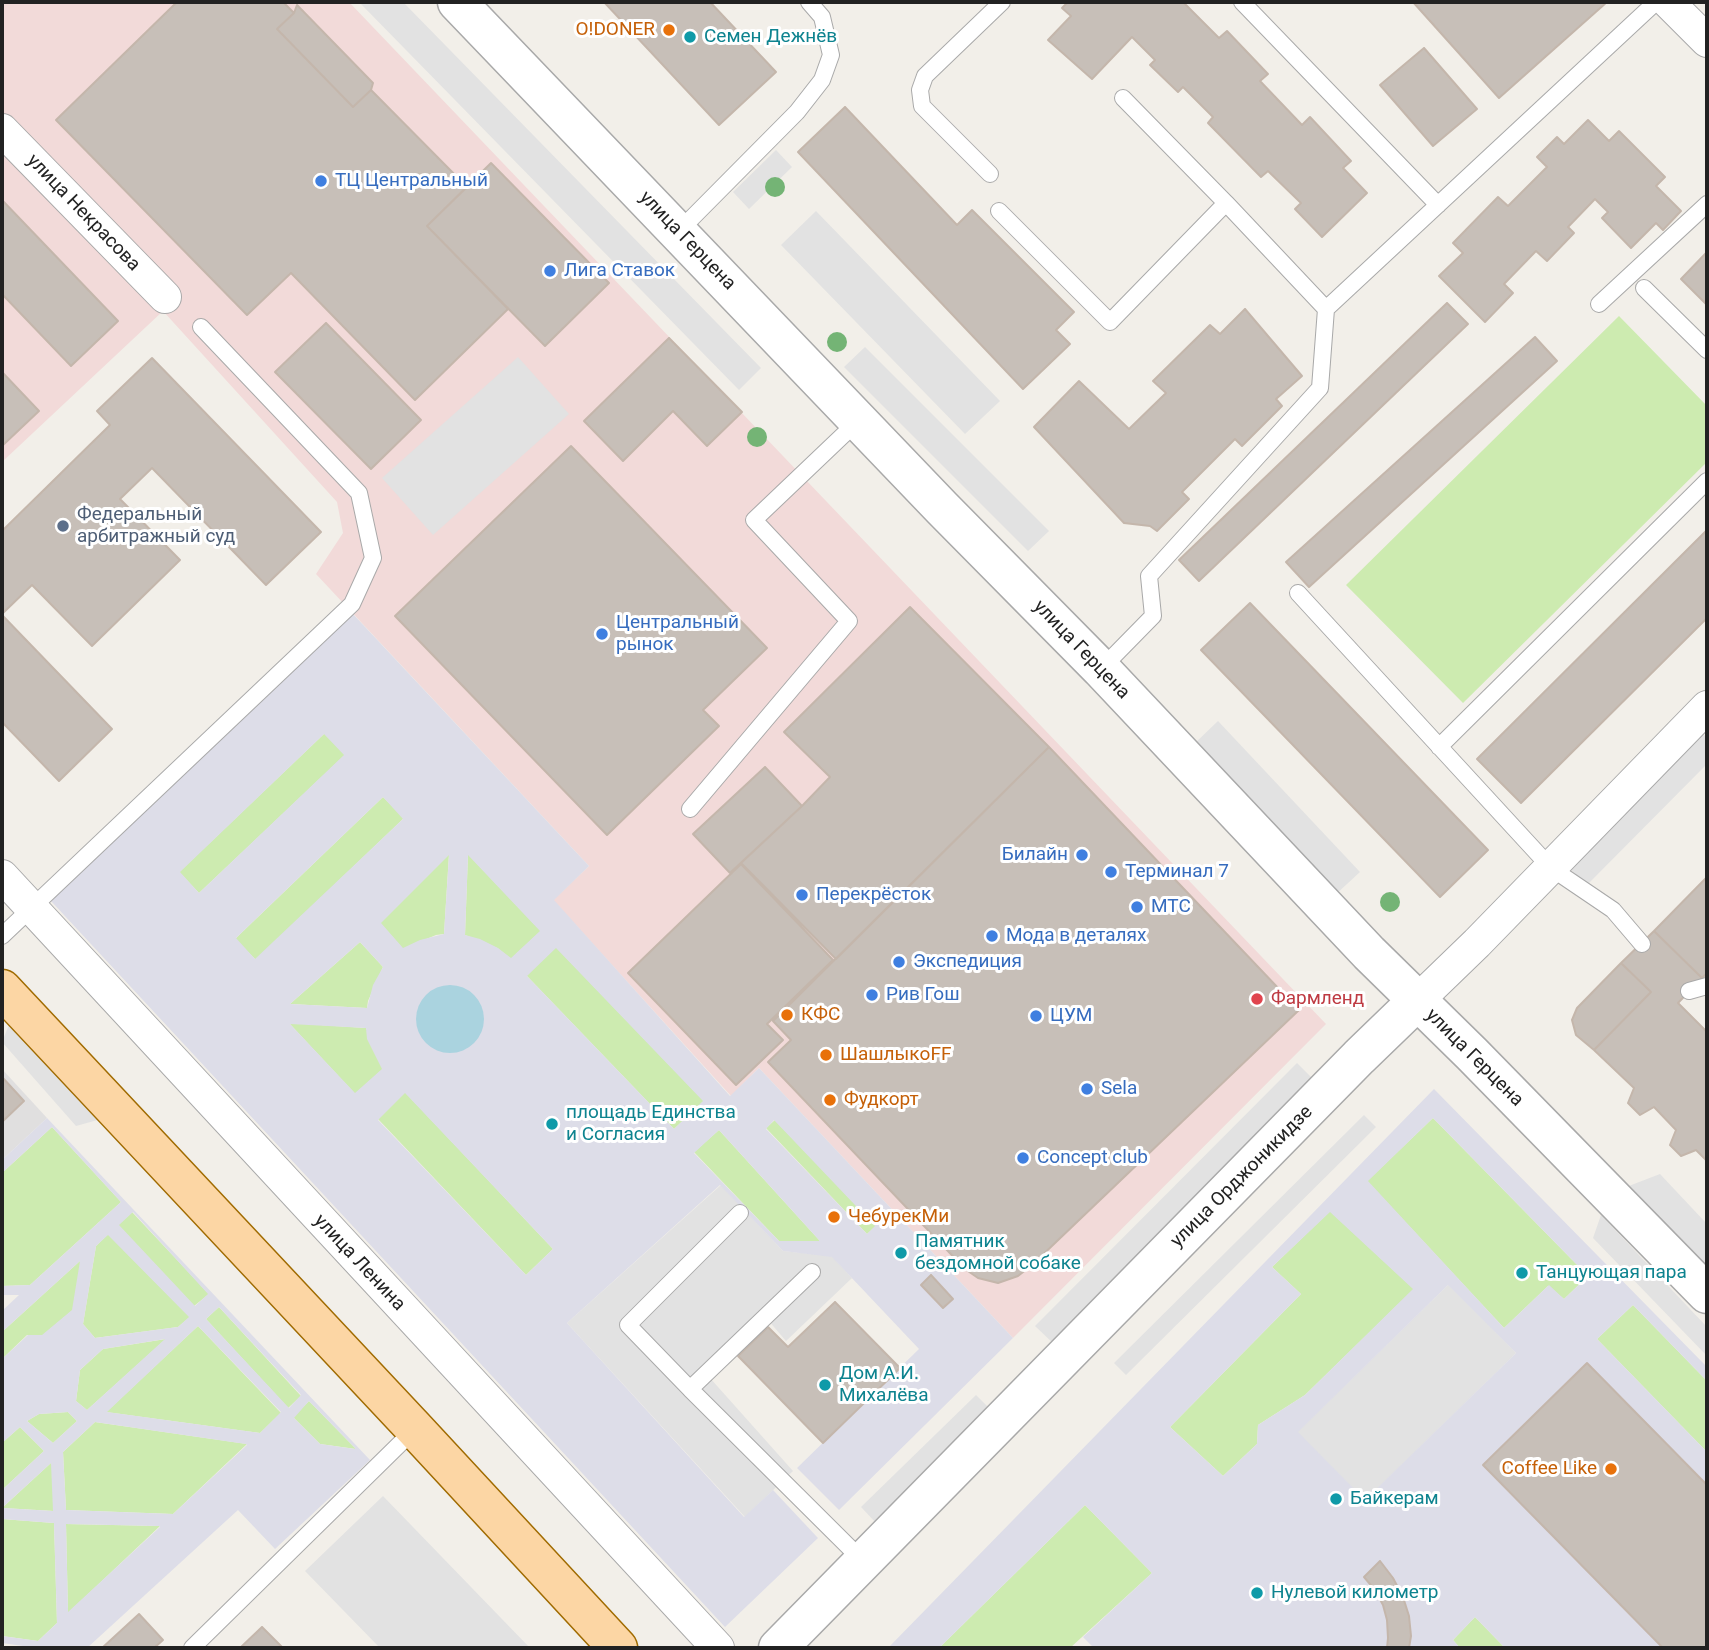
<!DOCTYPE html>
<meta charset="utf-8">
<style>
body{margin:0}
#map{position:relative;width:1709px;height:1650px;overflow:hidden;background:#f2efe9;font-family:Roboto,sans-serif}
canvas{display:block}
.frame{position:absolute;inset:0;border:4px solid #222;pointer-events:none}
</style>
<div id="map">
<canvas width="1709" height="1650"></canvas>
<div class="frame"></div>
</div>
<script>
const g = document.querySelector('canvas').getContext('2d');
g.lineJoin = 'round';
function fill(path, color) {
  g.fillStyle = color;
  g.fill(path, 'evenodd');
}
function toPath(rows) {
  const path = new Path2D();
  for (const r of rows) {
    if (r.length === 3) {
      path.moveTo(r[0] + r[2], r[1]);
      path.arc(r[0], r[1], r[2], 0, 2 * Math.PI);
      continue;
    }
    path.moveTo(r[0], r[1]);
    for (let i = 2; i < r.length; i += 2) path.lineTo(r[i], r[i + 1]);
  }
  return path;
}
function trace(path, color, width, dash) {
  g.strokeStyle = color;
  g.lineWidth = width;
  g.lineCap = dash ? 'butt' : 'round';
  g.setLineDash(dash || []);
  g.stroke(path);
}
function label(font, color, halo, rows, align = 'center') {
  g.font = font + ' Roboto,sans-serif';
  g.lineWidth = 6;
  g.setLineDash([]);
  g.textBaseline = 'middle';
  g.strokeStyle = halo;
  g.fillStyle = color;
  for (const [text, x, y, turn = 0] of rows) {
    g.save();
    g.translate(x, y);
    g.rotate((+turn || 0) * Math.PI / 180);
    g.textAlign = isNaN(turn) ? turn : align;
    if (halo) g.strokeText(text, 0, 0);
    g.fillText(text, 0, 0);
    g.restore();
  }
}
fill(toPath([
 [2,1069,47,1118,2,1160]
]), '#e0dfdf');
fill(toPath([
 [2,2,349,2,1326,1024,1013,1338,759,1068,731,1096,553,900,589,866,316,574,343,533,337,502,163,311,2,462]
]), '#f2dad9');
fill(toPath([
 [1619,316,1707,406,1707,462,1463,703,1346,585],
 [325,733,345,755,199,893,179,872],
 [383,797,404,818,256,960,235,939],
 [449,854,444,934,436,935,403,949,380,923],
 [468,854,541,931,511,959,497,948,465,935],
 [360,942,383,967,368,1001,367,1008,290,1004],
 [556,947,704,1101,674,1129,526,975],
 [289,1023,366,1028,383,1069,355,1094],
 [405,1092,553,1249,526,1275,378,1119],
 [1433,1118,1588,1276,1564,1299,1548,1286,1504,1328,1367,1181],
 [775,1120,876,1226,867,1234,766,1128],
 [52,1127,121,1202,30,1285,2,1286,2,1173],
 [719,1130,820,1241,779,1241,694,1152],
 [1330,1211,1414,1289,1305,1395,1258,1425,1257,1444,1223,1476,1170,1427,1301,1294,1272,1267],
 [132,1212,209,1294,194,1306,118,1225],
 [108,1234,190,1317,178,1327,95,1338,83,1324,96,1246],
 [81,1260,73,1310,42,1336,27,1335,2,1359,2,1332],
 [1633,1305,1707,1381,1707,1452,1597,1339],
 [219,1307,301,1396,288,1408,206,1319],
 [198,1326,281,1413,260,1433,106,1412],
 [166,1339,87,1410,76,1401,80,1370,103,1349],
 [309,1401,356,1449,320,1444,293,1417],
 [68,1412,77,1421,53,1443,27,1421,39,1414],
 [95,1422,247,1444,173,1514,66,1510,63,1452],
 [20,1427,44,1451,2,1490,2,1443],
 [52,1462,54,1511,2,1508],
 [1085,1505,1152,1573,1070,1648,939,1648],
 [2,1519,54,1523,57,1623,38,1641,2,1636],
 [66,1524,160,1526,68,1613],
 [1475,1617,1505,1648,1460,1648,1453,1640]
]), '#cdebb0');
fill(toPath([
 [359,2,403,2,761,368,739,390],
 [776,150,792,167,749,209,733,192],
 [816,211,1000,401,965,434,781,245],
 [865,347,1049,531,1028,551,844,367],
 [518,357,569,414,433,535,382,478],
 [1218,721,1360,872,1334,896,1193,745],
 [1703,734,1707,738,1707,764,1587,885,1569,868],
 [17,1005,119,1114,76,1126,2,1042],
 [1297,1063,1317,1083,1055,1345,1035,1326],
 [1364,1115,1376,1127,1126,1375,1114,1363],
 [1660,1174,1707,1224,1707,1274,1621,1189],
 [721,1185,783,1251,832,1256,852,1278,786,1341,768,1320,710,1378,793,1471,745,1517,567,1323],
 [1601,1215,1707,1327,1707,1356,1593,1238],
 [1449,1284,1516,1353,1365,1501,1297,1432],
 [976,1395,993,1412,877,1524,861,1507],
 [383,1496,530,1648,380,1648,305,1571]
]), '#e2e2e2');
fill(toPath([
 [353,614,589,866,554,900,730,1096,759,1068,1013,1338,839,1510,797,1468,919,1349,832,1257,783,1251,720,1185,567,1323,744,1517,773,1490,818,1538,725,1627,51,901],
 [324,734,344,755,199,893,180,872],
 [383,797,403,819,255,959,236,938],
 [449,855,444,934,420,940,403,948,381,923],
 [468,855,540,931,511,958,498,948,480,939,465,935],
 [360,942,383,967,373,985,367,1008,290,1004],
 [556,948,703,1101,674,1129,527,976],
 [290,1024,366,1028,367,1039,382,1069,355,1093],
 [405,1093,553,1249,526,1275,378,1120],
 [774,1120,875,1226,867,1234,766,1129],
 [719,1130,819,1240,819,1241,779,1241,694,1153],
 [1434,1089,1707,1367,1707,1381,1633,1305,1597,1339,1707,1452,1707,1485,1587,1363,1483,1465,1663,1648,1505,1648,1475,1617,1453,1640,1460,1648,1409,1648,1411,1636,1409,1616,1403,1597,1393,1578,1380,1561,1364,1577,1375,1590,1383,1605,1387,1620,1388,1638,1387,1648,1094,1648,1083,1637,1152,1573,1085,1505,939,1648,888,1648],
 [1433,1118,1588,1276,1564,1299,1549,1285,1504,1328,1368,1181],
 [1330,1212,1413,1289,1305,1395,1258,1425,1257,1444,1223,1476,1170,1427,1301,1294,1272,1267],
 [1448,1285,1516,1353,1365,1500,1298,1432],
 [47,1118,370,1460,275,1549,238,1510,87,1648,30,1648,30,1647,2,1643,2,1636,38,1641,57,1623,54,1523,2,1519,2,1490,44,1451,20,1427,2,1443,2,1359,28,1335,42,1335,72,1310,80,1261,2,1332,2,1311,19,1295,2,1295,2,1286,30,1285,121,1202,52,1127,2,1173,2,1160],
 [133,1212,208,1294,195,1306,119,1225],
 [108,1235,189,1317,178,1327,95,1338,83,1324,96,1246],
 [219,1307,301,1395,289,1408,206,1319],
 [198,1326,281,1412,260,1433,107,1412],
 [165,1339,87,1410,76,1401,80,1370,103,1349],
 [309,1401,355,1448,355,1449,320,1444,294,1418],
 [68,1412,77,1421,53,1443,27,1421,39,1414],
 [95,1422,246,1444,247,1445,173,1514,66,1510,63,1452],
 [51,1463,53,1511,3,1508,3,1507],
 [66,1524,159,1526,160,1527,68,1612]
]), '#dddde8');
fill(toPath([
 [450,1019,34]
]), '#aad3df');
const building = toPath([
 [177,2,283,2,294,13,277,29,353,107,371,90,467,187,427,226,508,309,415,400,291,273,247,315,56,120,177,2],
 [604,2,710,2,776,72,719,125,604,2],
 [1068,2,1183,2,1219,38,1227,31,1268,74,1260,81,1302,125,1310,117,1351,161,1343,168,1367,193,1322,237,1295,209,1301,203,1268,171,1261,177,1208,123,1213,117,1183,87,1178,92,1150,65,1155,60,1132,37,1092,79,1048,40,1071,16,1062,8,1068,2],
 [1413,2,1607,2,1499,98,1413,2],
 [297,5,373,83,371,90,353,107,277,29,294,13,297,5],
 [1424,48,1477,109,1433,146,1380,85,1424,48],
 [845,107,957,225,972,210,1074,312,1056,330,1070,344,1023,389,798,152,845,107],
 [1588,120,1609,141,1619,131,1665,177,1656,186,1681,211,1663,230,1656,223,1631,248,1602,218,1608,212,1595,199,1568,227,1574,233,1547,261,1536,251,1504,284,1513,293,1485,322,1439,276,1463,253,1453,243,1498,197,1508,206,1547,167,1537,157,1557,137,1564,144,1588,120],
 [491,163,609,283,545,346,427,226,491,163],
 [2,200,118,321,71,366,2,294,2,200],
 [1707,252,1707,305,1681,279,1707,252],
 [1447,303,1468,324,1199,581,1179,560,1447,303],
 [1245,309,1302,376,1276,399,1282,406,1242,446,1235,439,1182,492,1189,499,1157,531,1150,526,1124,523,1034,427,1079,381,1129,429,1166,393,1153,381,1210,325,1220,334,1245,309],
 [326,323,421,420,371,469,275,372,326,323],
 [1535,337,1557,361,1309,587,1286,562,1535,337],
 [669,338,742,412,707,446,673,411,623,461,584,421,669,338],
 [152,358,321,532,266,585,152,468,120,499,180,560,133,606,92,646,32,585,2,614,2,531,110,425,97,411,152,358],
 [2,372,39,411,2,446,2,372],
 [571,446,767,648,703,710,719,726,607,835,395,616,571,446],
 [1707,530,1707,618,1521,803,1477,759,1707,530],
 [1250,603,1488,850,1440,897,1201,650,1250,603],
 [910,607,1049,747,836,959,741,863,802,806,830,777,784,732,910,607],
 [2,615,112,729,59,781,2,722,2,615],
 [1049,747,1299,1010,1032,1265,1018,1276,998,1283,978,1278,965,1269,768,1062,791,1040,773,1021,1049,747],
 [765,767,802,806,730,873,693,834,765,767],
 [741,864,833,960,767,1024,783,1040,736,1085,628,973,741,864],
 [1707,877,1707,973,1702,978,1654,931,1707,877],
 [1654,931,1702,978,1678,1003,1707,1032,1707,1161,1696,1150,1681,1156,1670,1145,1676,1130,1654,1107,1640,1115,1628,1103,1634,1088,1594,1050,1651,992,1621,963,1654,931],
 [1621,963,1651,992,1594,1050,1576,1035,1572,1020,1577,1008,1621,963],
 [2,1077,24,1101,2,1122,2,1077],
 [931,1275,953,1299,943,1308,921,1285,931,1275],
 [835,1302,900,1368,823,1443,738,1356,768,1327,788,1347,835,1302],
 [1587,1363,1707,1485,1707,1648,1663,1648,1483,1465,1587,1363],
 [1380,1561,1393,1578,1403,1597,1409,1616,1411,1636,1409,1648,1387,1648,1388,1638,1387,1620,1383,1605,1375,1590,1364,1577,1380,1561],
 [139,1614,163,1640,154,1648,102,1648,139,1614],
 [262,1627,283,1648,240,1648,262,1627]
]);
fill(building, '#c7bfb8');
trace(building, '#c4b6ab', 2);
const service = toPath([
 [1242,2,1438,205],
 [990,174,922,106,920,90,925,76,1002,2],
 [1226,203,1326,309,1656,2],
 [999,211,1110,322,1226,203,1123,98],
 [678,232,797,112,822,80,831,55,822,17,809,2],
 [1644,288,1707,350],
 [1599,304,1707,204],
 [1298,593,1551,868,1613,910,1642,944],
 [1101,669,1153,616,1149,576,1320,388,1326,309],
 [1439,747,1707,481],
 [690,809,849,621,754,520,858,421],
 [2,936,352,604,373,558,359,493,201,327],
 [1689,991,1707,986],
 [812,1272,690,1389,864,1562],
 [690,1389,628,1325,740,1213],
 [192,1648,415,1429]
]);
const minor = toPath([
 [1668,2,1707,41],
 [2,130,165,297],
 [2,876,718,1648],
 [1417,1001,1477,943,1707,707]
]);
const tertiary = toPath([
 [457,2,942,508,1101,669,1369,953,1472,1054,1707,1294],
 [778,1648,1359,1057,1417,1001]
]);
const primary = toPath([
 [2,989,415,1429,618,1648]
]);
trace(service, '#a9a9a9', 18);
trace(minor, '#a9a9a9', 34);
trace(tertiary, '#a9a9a9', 41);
trace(primary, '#a06b00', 41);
trace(service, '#fff', 16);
trace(minor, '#fff', 32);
trace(tertiary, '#fff', 38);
trace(primary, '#fcd6a4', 38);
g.fillStyle = '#74b475';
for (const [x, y] of [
 [775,187],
 [837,342],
 [757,437],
 [1390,902]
]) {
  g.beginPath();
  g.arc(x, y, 10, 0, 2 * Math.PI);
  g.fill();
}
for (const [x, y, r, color] of [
 [669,30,7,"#e8710a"],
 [690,37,7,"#0f9aa8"],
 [321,181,7,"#3f7fe0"],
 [550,271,7,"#3f7fe0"],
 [63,526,7,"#5c6f8a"],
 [602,634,7,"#3f7fe0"],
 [1082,855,7,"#3f7fe0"],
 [1111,872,7,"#3f7fe0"],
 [802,895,7,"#3f7fe0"],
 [1137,907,7,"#3f7fe0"],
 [992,936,7,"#3f7fe0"],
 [899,962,7,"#3f7fe0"],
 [872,995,7,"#3f7fe0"],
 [1257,999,7,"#e0444e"],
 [787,1015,7,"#e8710a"],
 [1036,1016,7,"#3f7fe0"],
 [826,1055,7,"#e8710a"],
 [1087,1089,7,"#3f7fe0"],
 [830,1100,7,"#e8710a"],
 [552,1124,7,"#0f9aa8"],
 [1023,1158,7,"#3f7fe0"],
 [834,1217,7,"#e8710a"],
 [901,1253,7,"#0f9aa8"],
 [1522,1273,7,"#0f9aa8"],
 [825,1385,7,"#0f9aa8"],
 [1611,1469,7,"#e8710a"],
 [1336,1499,7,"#0f9aa8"],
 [1257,1593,7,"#0f9aa8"]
]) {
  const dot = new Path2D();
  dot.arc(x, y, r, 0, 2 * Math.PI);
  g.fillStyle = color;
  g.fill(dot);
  trace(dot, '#fff', 2.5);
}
label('19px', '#c56008', '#fff', [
 ["O!DONER",655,30,"right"],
 ["КФС",801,1015],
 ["ШашлыкoFF",840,1055],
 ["Фудкорт",844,1100],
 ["ЧебурекМи",848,1217],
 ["Coffee Like",1597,1469,"right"]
], 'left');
label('19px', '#0d838f', '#fff', [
 ["Семен Дежнёв",704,37],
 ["площадь Единства",566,1113],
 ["и Согласия",566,1135],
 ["Памятник",915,1242],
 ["бездомной собаке",915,1264],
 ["Танцующая пара",1536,1273],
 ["Дом А.И.",839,1374],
 ["Михалёва",839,1396],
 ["Байкерам",1350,1499],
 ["Нулевой километр",1271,1593]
], 'left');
label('19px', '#366cbe', '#fff', [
 ["ТЦ Центральный",335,181],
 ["Лига Ставок",564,271],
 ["Центральный",616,623],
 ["рынок",616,645],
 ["Билайн",1068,855,"right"],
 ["Терминал 7",1125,872],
 ["Перекрёсток",816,895],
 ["МТС",1151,907],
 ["Мода в деталях",1006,936],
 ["Экспедиция",913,962],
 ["Рив Гош",886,995],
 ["ЦУМ",1050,1016],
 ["Sela",1101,1089],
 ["Concept club",1037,1158]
], 'left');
label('19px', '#222', '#fff', [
 ["улица Некрасова",83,213,46],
 ["улица Герцена",687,241,46],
 ["улица Герцена",1081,650,46],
 ["улица Герцена",1474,1058,45],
 ["улица Орджоникидзе",1242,1177,-45],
 ["улица Ленина",359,1263,47]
]);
label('19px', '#4e5e75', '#fff', [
 ["Федеральный",77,515],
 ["арбитражный суд",77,537]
], 'left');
label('19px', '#be3a42', '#fff', [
 ["Фармленд",1271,999]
], 'left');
</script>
